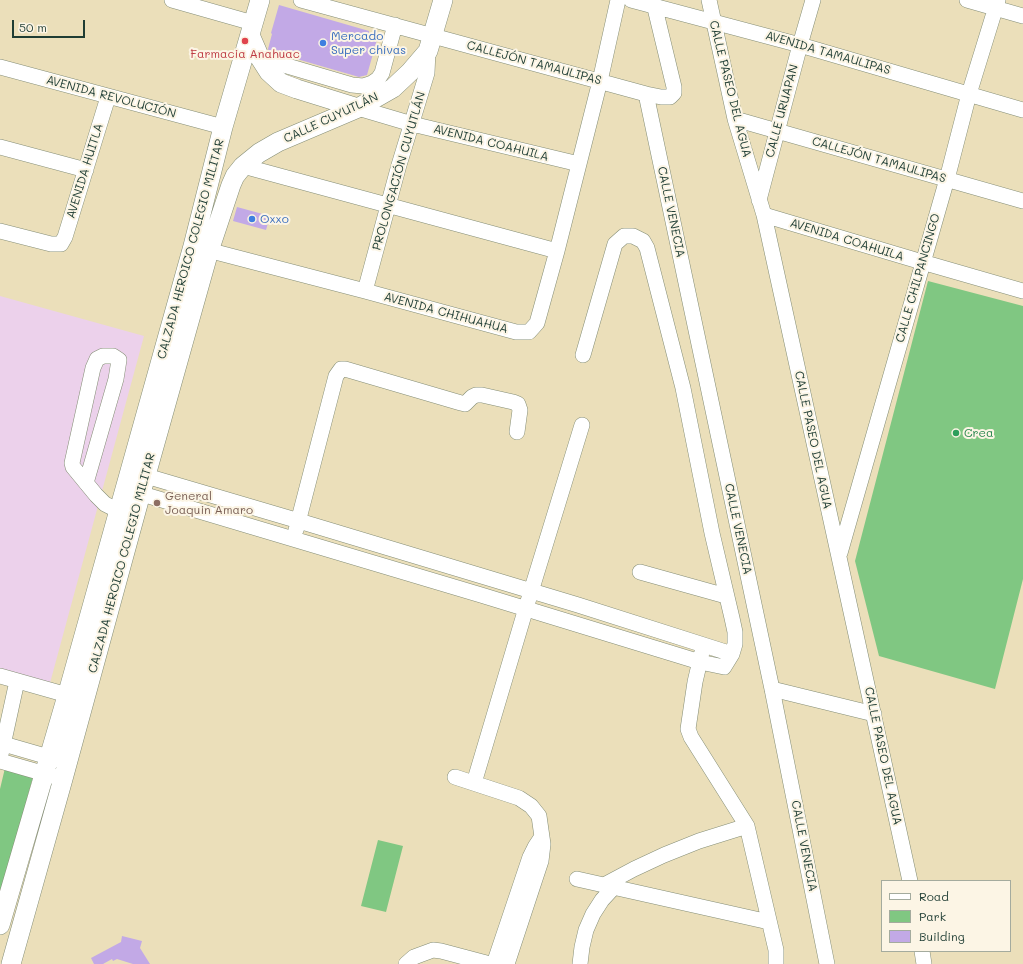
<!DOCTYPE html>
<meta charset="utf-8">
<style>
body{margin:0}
#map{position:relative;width:1023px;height:964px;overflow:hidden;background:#ebdfba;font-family:Mali,sans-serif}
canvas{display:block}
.legend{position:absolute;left:881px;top:880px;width:130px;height:72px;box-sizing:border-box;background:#fcf5e5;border:1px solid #a4ab9e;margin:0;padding:5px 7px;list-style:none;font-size:12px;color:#1f3d34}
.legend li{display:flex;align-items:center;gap:8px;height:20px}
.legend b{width:20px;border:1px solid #a4ab9e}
.scale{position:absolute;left:12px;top:20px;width:73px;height:18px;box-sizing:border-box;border:2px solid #1f3d34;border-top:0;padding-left:5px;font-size:12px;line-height:14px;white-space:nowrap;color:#1f3d34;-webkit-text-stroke:3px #fcf5e5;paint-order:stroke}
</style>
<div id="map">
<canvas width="1023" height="964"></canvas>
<ul class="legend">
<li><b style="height:5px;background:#fff"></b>Road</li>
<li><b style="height:11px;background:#80c782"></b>Park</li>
<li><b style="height:11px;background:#c2a9e6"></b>Building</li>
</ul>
<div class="scale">50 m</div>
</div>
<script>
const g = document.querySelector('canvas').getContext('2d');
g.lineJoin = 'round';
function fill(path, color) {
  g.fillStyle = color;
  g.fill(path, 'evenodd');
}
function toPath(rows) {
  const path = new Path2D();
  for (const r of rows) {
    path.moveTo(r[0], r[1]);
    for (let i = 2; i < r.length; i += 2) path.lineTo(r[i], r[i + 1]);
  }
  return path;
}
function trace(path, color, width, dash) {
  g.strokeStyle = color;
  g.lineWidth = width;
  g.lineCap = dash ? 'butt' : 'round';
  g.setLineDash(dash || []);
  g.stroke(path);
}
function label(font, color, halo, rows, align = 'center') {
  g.font = font + ' Mali,sans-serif';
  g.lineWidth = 4;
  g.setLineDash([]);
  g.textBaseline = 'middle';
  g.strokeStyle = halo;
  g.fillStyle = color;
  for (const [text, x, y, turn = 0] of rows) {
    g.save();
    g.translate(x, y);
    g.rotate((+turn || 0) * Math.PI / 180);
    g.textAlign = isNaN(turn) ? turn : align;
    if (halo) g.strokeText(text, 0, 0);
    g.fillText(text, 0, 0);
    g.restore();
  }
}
fill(toPath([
 [0,296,144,336,50,683,0,670]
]), '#ecd1eb');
fill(toPath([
 [928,281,1023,306,1023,579,995,689,879,656,855,561],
 [5,768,33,777,0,898,0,789],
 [378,840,403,846,386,912,361,906]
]), '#80c782');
fill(toPath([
 [279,5,369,31,369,33,378,36,367,75,359,77,269,51,268,49,272,34,271,33],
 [237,207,270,216,266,230,233,221],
 [122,936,142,941,140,948,150,964,133,964,117,959,113,961,112,959,103,964,94,964,91,958,121,942]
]), '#c2a9e6');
const minor = toPath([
 [172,0,253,23],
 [301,0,646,94,661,97,670,97,674,93,674,87,653,0],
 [631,0,800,45,1023,110],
 [709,0,735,119,764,215,910,881],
 [967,0,1023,16],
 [260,58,352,85,363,86,372,83,378,79,382,73,395,25],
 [0,67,223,127],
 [646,94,772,689,827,964],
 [358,108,412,124,579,164],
 [735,119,1023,201],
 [0,147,86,170],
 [243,166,557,251],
 [759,200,800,45,813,0],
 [764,215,922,262,1023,291],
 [0,231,51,244,61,244,65,237,108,97],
 [200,248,365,291,516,332,529,332,537,323,557,251,600,81,618,0],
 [365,291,399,165,427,73,428,51],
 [136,473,299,521,578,605,732,654],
 [86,483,116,379,119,360,113,356,103,356,97,359,93,368,72,463,73,467,96,495,105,504,119,511],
 [132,491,481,595,700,662,724,667,732,654,735,644,735,632,732,618,712,533,683,388,647,248,643,241,633,236,624,236,615,244,583,355],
 [296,530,336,376,341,369,345,369,461,403,465,404,472,397,476,395,482,395,513,402,518,404,520,410,517,432],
 [840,553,947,179,969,94,998,0],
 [640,572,726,596],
 [702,652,695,682,688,729,691,737,747,826,776,950,776,964],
 [0,676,78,698],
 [772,689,874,714],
 [0,743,59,760],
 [0,759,17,681],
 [0,761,63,779],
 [455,777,519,798,531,806,539,816,543,844,541,861,507,964],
 [474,783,526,608,582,425],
 [577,879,769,922],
 [604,885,634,869,664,855,699,841,747,826],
 [922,951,924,964],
 [406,964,414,957,433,950,441,951,490,964],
 [494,964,530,857,535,847,541,838],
 [580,964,582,947,586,930,593,914,602,900,614,887]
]);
const major = toPath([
 [250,35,260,58,269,72,281,83,297,89,358,108],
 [0,925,67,696,193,246,223,127,260,0],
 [11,964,63,779,141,493,209,251,231,185,235,176,243,166,259,153,278,142,358,108,393,88,410,72,428,51,443,0]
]);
trace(minor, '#858e77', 16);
trace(major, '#858e77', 20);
trace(minor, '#fff', 15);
trace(major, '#fff', 19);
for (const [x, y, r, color] of [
 [245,41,4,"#e0444e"],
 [323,43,4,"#3f7fe0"],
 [252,219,4,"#3f7fe0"],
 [956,433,4,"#2e9e5b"],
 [157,503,4,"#8d6e63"]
]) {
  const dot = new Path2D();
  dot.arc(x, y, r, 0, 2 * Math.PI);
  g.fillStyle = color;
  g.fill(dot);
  trace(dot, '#fcf5e5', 1.5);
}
label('12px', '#366cbe', '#fcf5e5', [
 ["Mercado",331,36],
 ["Super chivas",331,50],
 ["Oxxo",260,219]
], 'left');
label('12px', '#1f3d34', '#fcf5e5', [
 ["AVENIDA TAMAULIPAS",828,53,16],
 ["CALLEJÓN TAMAULIPAS",534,63,15],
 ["CALLE PASEO DEL AGUA",730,89,76],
 ["AVENIDA REVOLUCIÓN",111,97,15],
 ["CALLE URUAPAN",782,111,-75],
 ["CALLE CUYUTLÁN",331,118,-25],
 ["AVENIDA COAHUILA",491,143,14],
 ["CALLEJÓN TAMAULIPAS",879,160,16],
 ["AVENIDA HUITLA",85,171,-73],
 ["PROLONGACIÓN CUYUTLÁN",399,171,-74],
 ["CALLE VENECIA",671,212,78],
 ["AVENIDA COAHUILA",847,240,17],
 ["CALZADA HEROICO COLEGIO MILITAR",191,249,-75],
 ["CALLE CHILPANCINGO",918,278,-74],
 ["AVENIDA CHIHUAHUA",446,313,15],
 ["CALLE PASEO DEL AGUA",813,440,78],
 ["CALLE VENECIA",738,529,78],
 ["CALZADA HEROICO COLEGIO MILITAR",122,563,-75],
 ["CALLE PASEO DEL AGUA",883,756,78],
 ["CALLE VENECIA",804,846,79]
]);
label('12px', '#be3a42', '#fcf5e5', [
 ["Farmacia Anahuac",245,54]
]);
label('12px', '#27864d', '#fcf5e5', [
 ["Crea",964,433]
], 'left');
label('12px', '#785e54', '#fcf5e5', [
 ["General",165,496],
 ["Joaquin Amaro",165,510]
], 'left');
</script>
